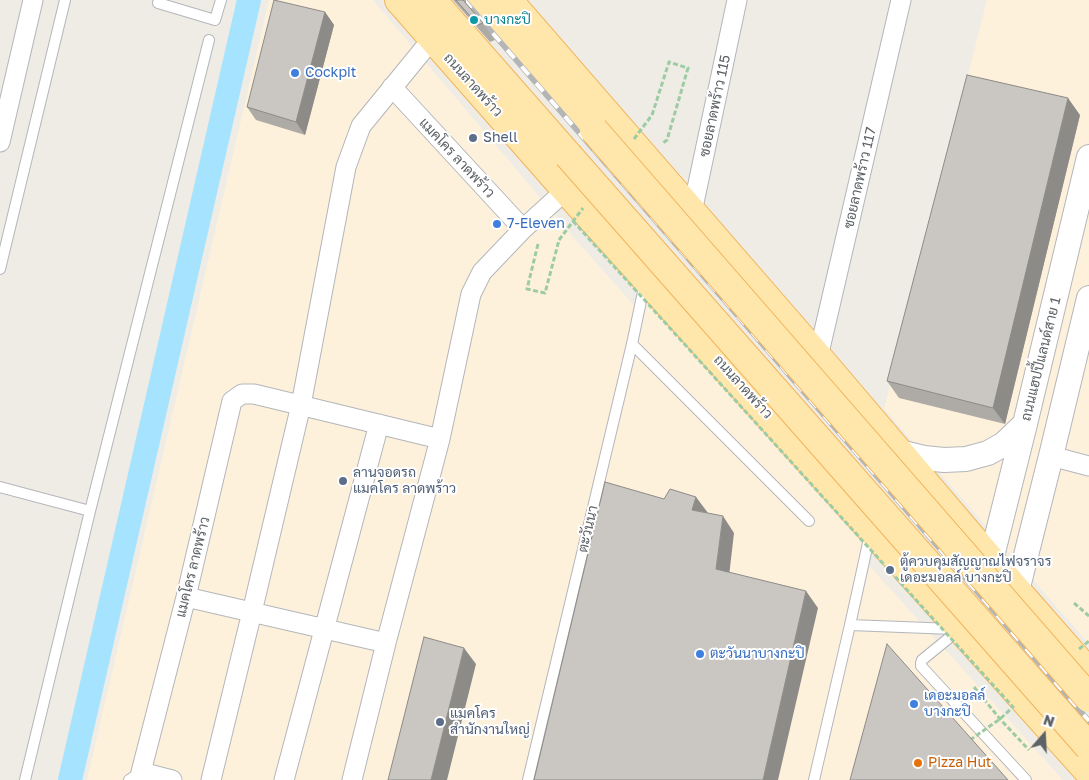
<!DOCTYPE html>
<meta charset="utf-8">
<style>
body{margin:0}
#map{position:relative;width:1089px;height:780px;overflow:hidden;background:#efece5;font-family:"Golos Text",sans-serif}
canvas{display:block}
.north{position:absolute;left:1019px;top:710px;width:50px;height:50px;-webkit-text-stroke:4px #fff;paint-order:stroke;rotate:19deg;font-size:14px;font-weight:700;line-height:20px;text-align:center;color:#5d6266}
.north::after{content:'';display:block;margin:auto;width:18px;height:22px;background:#5d6266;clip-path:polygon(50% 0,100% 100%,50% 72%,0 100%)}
</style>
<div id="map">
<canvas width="1089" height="780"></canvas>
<div class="north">N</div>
</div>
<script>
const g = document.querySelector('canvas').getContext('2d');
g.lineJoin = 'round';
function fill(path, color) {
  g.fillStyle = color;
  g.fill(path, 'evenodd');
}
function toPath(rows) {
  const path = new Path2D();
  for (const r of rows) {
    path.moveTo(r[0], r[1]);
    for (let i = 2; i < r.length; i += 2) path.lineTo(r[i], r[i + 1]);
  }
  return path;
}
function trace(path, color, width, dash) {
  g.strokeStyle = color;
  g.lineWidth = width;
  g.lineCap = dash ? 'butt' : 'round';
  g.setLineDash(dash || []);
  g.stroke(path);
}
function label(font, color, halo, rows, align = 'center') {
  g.font = font + ' "Golos Text",Sarabun,sans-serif';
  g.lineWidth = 4;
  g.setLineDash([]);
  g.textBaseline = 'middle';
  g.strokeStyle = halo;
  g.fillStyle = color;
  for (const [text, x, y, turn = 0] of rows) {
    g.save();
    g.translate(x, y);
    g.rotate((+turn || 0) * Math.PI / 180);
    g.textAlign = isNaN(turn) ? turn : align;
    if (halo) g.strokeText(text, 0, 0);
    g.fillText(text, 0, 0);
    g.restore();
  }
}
fill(toPath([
 [269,0,373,0,581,246,638,310,646,278,871,529,864,560,1063,780,87,780],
 [987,0,1089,0,1089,644,884,409]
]), '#fef1dc');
trace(toPath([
 [70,780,249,0]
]), '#a6e3ff', 24);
const service = toPath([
 [159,0,158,3,215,20,221,0],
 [0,269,65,0],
 [632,344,809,521],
 [0,487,90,511],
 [850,625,870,534],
 [960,629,922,660,921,663,921,666,1026,780],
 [25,780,90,511,209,40],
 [129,780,141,772],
 [528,780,632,344,645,282],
 [814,780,850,625,953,629]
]);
const minor = toPath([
 [392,87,523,229],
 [0,142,33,0],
 [692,212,737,0],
 [818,357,901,0],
 [1051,456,1089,466],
 [186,597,386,643],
 [172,780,141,772,186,597,232,401,242,394,254,394,440,439],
 [211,780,252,612,301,405,346,167,361,126,432,39],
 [284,780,379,424],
 [352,780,386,643,440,439,471,294,482,272,523,229,566,190]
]);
const tertiary = toPath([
 [899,452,924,458,944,460,966,459,988,453,1004,444,1025,424],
 [991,560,1025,424,1089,157],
 [1017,591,1051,456,1089,298]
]);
const primary = toPath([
 [399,0,566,190,1089,772],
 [432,0,568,155],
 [481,0,594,130],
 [508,0,818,357,1017,591,1089,673],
 [968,637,1017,591]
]);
trace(service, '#b3b6ba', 12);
trace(minor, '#b3b6ba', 21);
trace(tertiary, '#b3b6ba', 26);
trace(primary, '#f1b45c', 30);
trace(toPath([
 [652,115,669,62,688,68,667,140,663,143],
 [538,244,527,289,545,293,559,240],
 [1074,603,1089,616],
 [974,687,1000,719,1029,750]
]), '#9ccba4', 3, [5, 2.5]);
trace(service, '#fff', 10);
trace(minor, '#fff', 19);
trace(tertiary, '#fff', 24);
trace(primary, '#ffe6ab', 28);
const rail = toPath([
 [464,0,1089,721]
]);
trace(rail, '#b4b5b6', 5.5);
trace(rail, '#fff', 4, [11]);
const primaryBridge = toPath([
 [594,130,1089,698],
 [568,155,1089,747]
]);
trace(primaryBridge, '#f1b45c', 30, []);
trace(toPath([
 [634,139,652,115],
 [573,221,1013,707],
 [559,240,583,208],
 [1079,649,1089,641],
 [970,740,1000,719,1014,706]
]), '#9ccba4', 3, [5, 2.5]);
trace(primaryBridge, '#ffe6ab', 28);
fill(toPath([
 [453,0,466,0,466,3,483,23,495,40,490,42],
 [325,12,334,25,305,135,256,120,247,107],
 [1080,115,1005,424,899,398,887,381]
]), '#aeaba7');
fill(toPath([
 [325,12,334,25,305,135,296,122],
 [1068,98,1080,115,1005,424,993,408],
 [696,497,708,513,692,510],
 [723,516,734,533,728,585,716,569],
 [806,591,818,608,778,780,763,780],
 [464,648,476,664,447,780,431,780]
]), '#8d8b88');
const building = toPath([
 [274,0,325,12,296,122,247,107,274,0],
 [456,0,463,0,483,23,478,25,456,0],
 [967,75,1068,98,993,408,887,381,967,75],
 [605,482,664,499,670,489,696,497,692,510,723,516,716,569,806,591,763,780,534,780,605,482],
 [424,637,464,648,431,780,388,780,424,637],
 [887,644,1008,780,850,780,887,644]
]);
fill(building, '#cac7c2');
trace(building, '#8d8b88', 1);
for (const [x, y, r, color] of [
 [474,20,5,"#0f9aa8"],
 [295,73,5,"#3f7fe0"],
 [473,138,5,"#5c6f8a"],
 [497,224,5,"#3f7fe0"],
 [343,481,5,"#5c6f8a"],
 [890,570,5,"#5c6f8a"],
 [700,654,5,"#3f7fe0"],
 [914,704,5,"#3f7fe0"],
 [440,722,5,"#5c6f8a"],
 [918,763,5,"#e8710a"]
]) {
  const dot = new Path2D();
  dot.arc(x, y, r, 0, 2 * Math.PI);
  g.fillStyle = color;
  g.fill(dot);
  trace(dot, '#fff', 2);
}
label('14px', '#0d838f', '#fff', [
 ["บางกะปิ",484,20]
], 'left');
label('14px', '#366cbe', '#fff', [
 ["Cockpit",305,73],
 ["7-Eleven",507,224],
 ["ตะวันนาบางกะปิ",710,654],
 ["เดอะมอลล์",924,696],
 ["บางกะปิ",924,712]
], 'left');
label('14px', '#5d6266', '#fff', [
 ["ถนนลาดพร้าว",473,85,48],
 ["ซอยลาดพร้าว 115",715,106,-78],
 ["แมคโคร ลาดพร้าว",457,158,47],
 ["ซอยลาดพร้าว 117",860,178,-77],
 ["ถนนแฮปปี้แลนด์สาย 1",1041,359,-76],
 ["ถนนลาดพร้าว",743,387,48],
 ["ตะวันนา",588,529,-77],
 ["แมคโคร ลาดพร้าว",193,567,-76]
]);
label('14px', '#4e5e75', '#fff', [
 ["Shell",483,138],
 ["ลานจอดรถ",353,473],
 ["แมคโคร ลาดพร้าว",353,489],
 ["ตู้ควบคุมสัญญาณไฟจราจร",900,562],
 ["เดอะมอลล์ บางกะปิ",900,578],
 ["แมคโคร",450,714],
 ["สำนักงานใหญ่",450,730]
], 'left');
label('14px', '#c56008', '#fff', [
 ["Pizza Hut",928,763]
], 'left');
</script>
